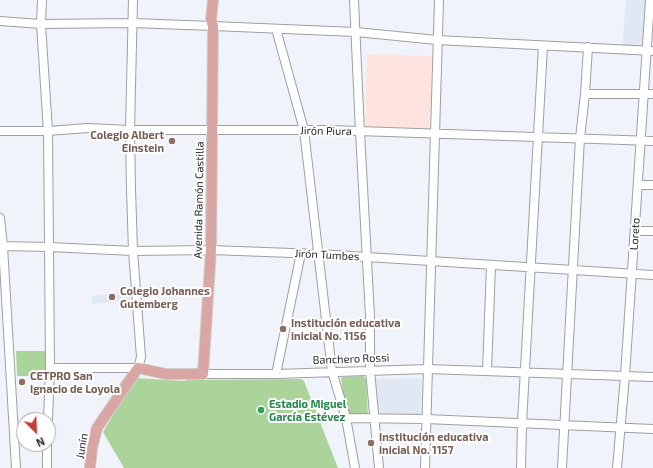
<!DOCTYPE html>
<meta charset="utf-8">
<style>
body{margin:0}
#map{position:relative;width:653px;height:468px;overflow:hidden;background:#f0f4fa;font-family:"Exo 2",sans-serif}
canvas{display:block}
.north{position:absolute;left:16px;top:412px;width:40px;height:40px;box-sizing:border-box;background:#fff;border:1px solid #a8a9a9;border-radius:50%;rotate:156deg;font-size:11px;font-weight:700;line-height:16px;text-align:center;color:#252729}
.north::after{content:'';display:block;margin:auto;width:14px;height:18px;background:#c83a36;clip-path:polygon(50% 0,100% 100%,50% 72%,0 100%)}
</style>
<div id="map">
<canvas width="653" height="468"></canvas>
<div class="north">N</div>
</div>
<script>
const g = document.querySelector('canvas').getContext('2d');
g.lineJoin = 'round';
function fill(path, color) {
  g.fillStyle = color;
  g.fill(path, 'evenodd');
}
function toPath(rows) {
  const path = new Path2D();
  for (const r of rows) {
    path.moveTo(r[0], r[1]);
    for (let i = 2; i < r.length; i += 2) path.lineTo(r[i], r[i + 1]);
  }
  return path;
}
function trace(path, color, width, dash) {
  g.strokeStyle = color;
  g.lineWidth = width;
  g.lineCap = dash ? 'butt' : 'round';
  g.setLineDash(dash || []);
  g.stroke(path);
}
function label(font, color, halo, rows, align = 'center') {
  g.font = font + ' "Exo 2",sans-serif';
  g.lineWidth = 4;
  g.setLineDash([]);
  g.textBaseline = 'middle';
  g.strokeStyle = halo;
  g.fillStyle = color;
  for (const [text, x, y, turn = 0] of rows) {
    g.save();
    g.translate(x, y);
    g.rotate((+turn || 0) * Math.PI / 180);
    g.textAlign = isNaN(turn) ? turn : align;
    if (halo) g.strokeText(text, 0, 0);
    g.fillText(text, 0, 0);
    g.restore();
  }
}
fill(toPath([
 [367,54,432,56,433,60,429,133,365,131]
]), '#fee3df');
fill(toPath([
 [626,0,648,0,643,50,622,48],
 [133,291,133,299,92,304,92,296],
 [422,378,420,418,377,416,376,401,378,394,376,393,375,379]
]), '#e0e8f4');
fill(toPath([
 [16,351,48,351,47,376,17,376],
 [363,376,366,379,368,415,346,415,341,378,343,377],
 [135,378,184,381,189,379,190,380,301,379,304,381,338,468,124,468,103,432]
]), '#abd49a');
const minor = toPath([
 [42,0,41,24,48,131,49,247,50,368,48,420],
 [354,0,360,132,370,316,370,370,379,468],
 [0,21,41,24,132,23,213,26,356,32,437,40,653,51],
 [276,29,304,130,332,371,346,418,355,468],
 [585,94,653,94],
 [0,131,48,131,88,128,130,130,329,130,653,141],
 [638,185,653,185],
 [0,218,3,246,16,468],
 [635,231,653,231],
 [0,246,49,247,133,251,211,250,319,254,653,275],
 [50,368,138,368,141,357,133,251,131,189,130,130,133,0],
 [487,371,491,266],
 [203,374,276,374,428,369,653,377],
 [276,374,301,253],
 [346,418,426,419,653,429],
 [47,444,47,468],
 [425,468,439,0],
 [521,468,522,423,543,46],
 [562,468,580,138,585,94,588,47],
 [617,468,625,376,650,0]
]);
const major = toPath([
 [90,468,92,448,97,428,138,368,166,374,203,374,211,250,213,26,211,20,213,0]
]);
trace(minor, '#9c9fa5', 10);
trace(major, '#cfcfd0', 12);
trace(minor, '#fff', 8);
trace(major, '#d9a6a4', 10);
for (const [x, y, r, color] of [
 [172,141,4,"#8d6e63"],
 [112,297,4,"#8d6e63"],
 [283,329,4,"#8d6e63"],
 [22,382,4,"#8d6e63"],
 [261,410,4,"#2e9e5b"],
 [371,443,4,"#8d6e63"]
]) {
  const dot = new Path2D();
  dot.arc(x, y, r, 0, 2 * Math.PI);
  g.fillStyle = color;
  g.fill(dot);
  trace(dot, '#fff', 1.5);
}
label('11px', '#252729', '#fff', [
 ["Jirón Piura",326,131,1],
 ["Avenida Ramón Castilla",199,200,-89],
 ["Loreto",635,234,-86],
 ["Jirón Tumbes",327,255,3],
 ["Banchero Rossi",351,359,-2],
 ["Junín",82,446,-80]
]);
label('bold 11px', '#785e54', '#fff', [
 ["Colegio Albert",164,135,"right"],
 ["Einstein",164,148,"right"],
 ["Colegio Johannes",120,291],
 ["Gutemberg",120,304],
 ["Institución educativa",291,323],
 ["inicial No. 1156",291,336],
 ["CETPRO San",30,376],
 ["Ignacio de Loyola",30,389],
 ["Institución educativa",379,437],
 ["inicial No. 1157",379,450]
], 'left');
label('bold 11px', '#27864d', '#fff', [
 ["Estadio Miguel",269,404],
 ["García Estévez",269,417]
], 'left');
</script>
